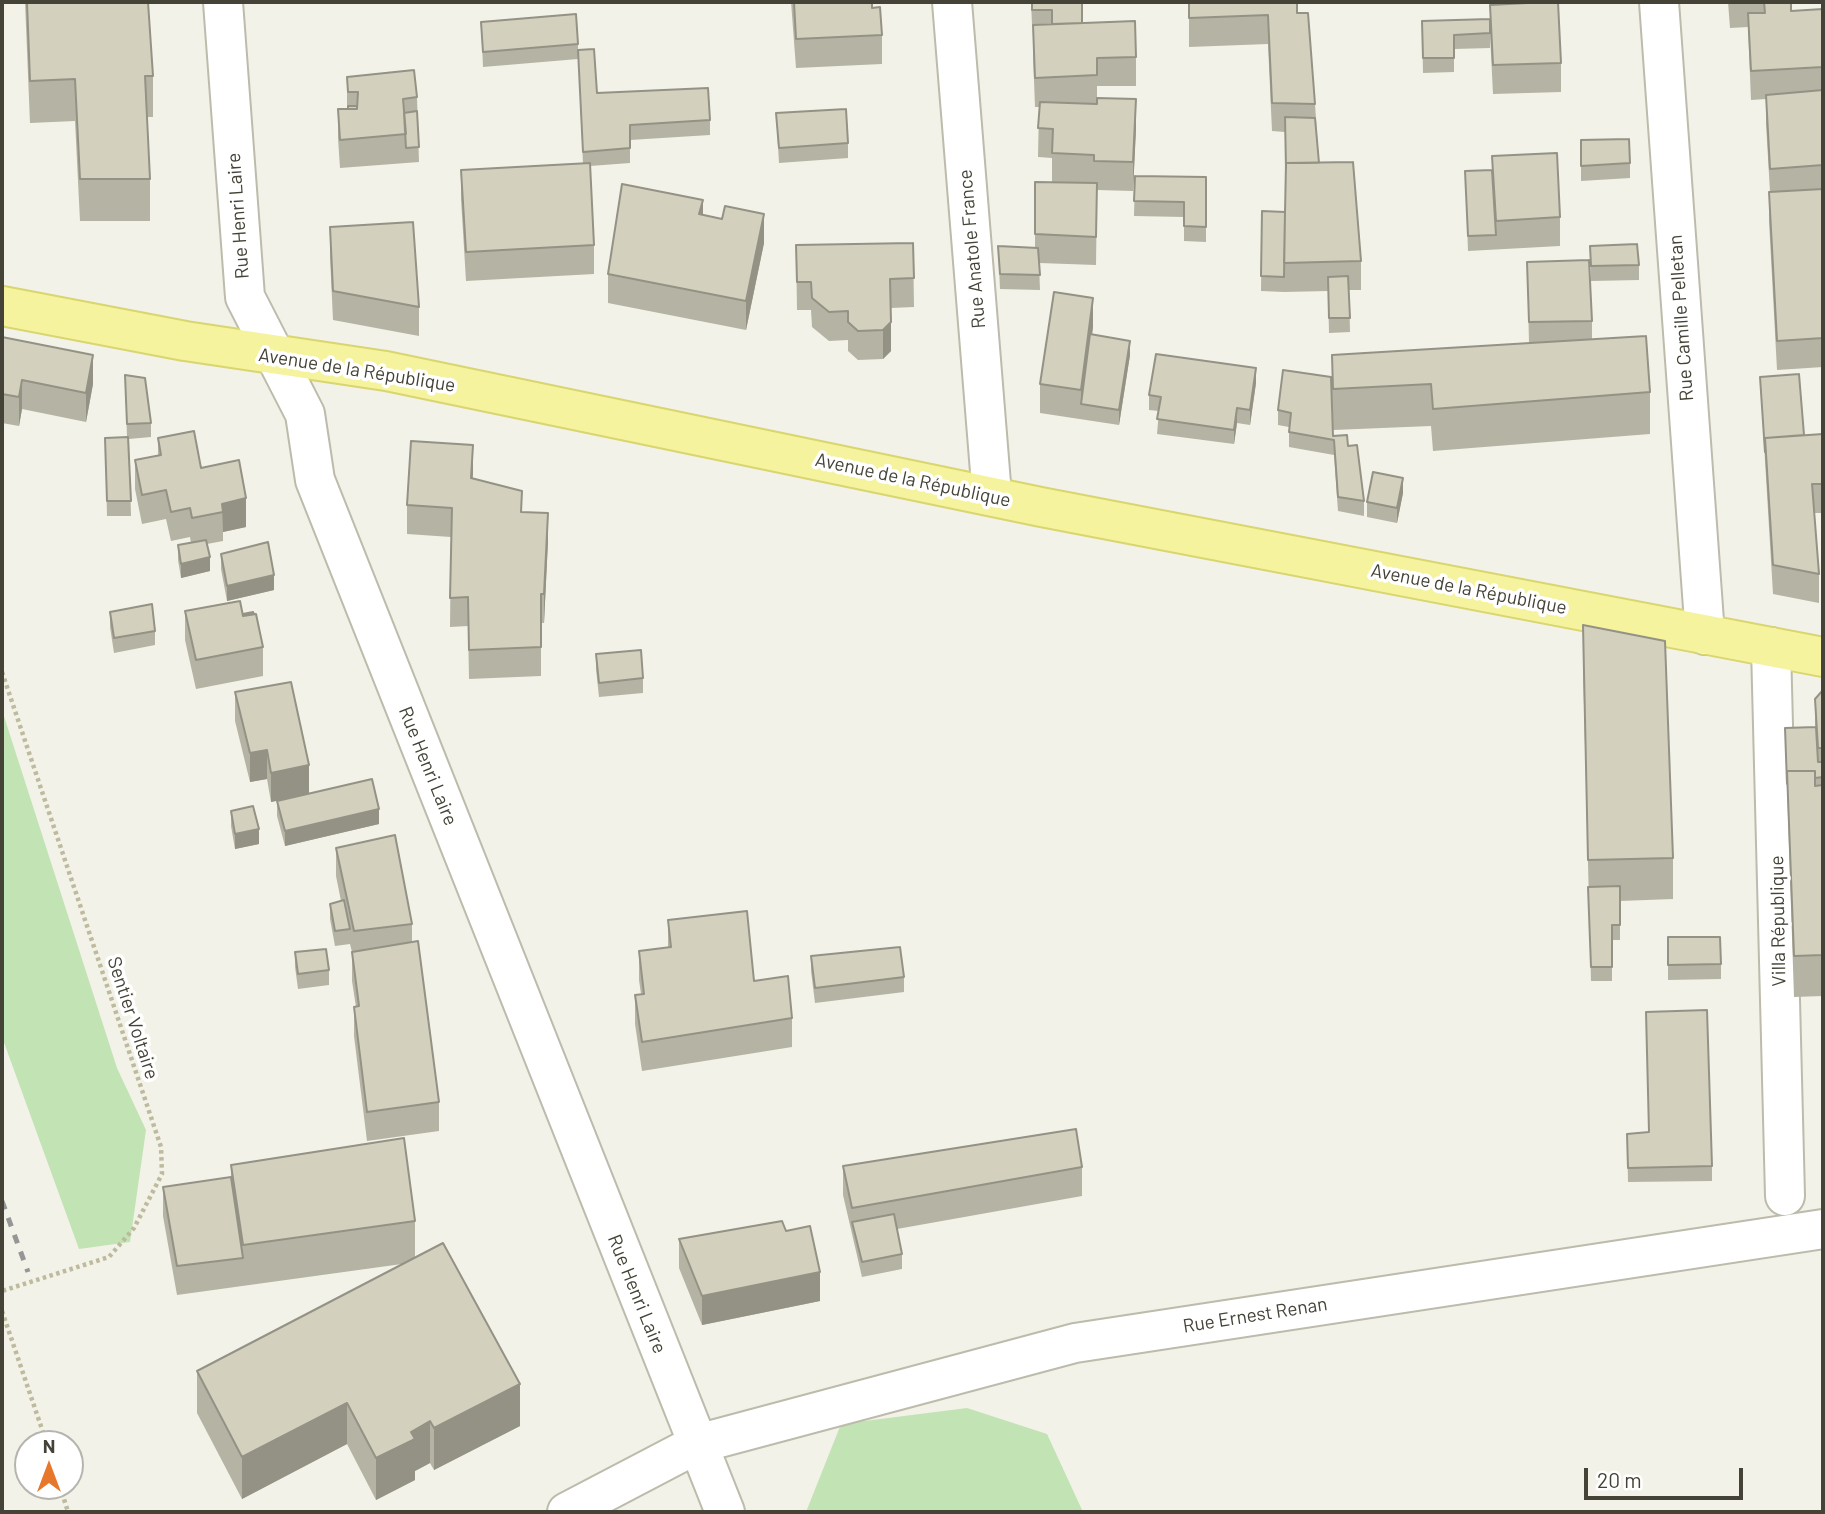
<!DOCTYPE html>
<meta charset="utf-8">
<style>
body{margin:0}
#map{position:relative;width:1825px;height:1514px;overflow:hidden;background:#f2f2e8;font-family:Barlow,sans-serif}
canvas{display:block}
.frame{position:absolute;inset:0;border:4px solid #454337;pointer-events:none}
.north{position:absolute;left:14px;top:1430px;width:70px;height:70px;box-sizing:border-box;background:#fff;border:2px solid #b5b4af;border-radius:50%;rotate:0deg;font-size:19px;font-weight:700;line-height:28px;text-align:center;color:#454337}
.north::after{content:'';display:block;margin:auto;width:24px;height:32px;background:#e7772a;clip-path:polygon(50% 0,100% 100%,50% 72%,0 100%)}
.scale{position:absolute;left:1584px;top:1468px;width:159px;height:32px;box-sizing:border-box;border:4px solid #454337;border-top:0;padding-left:9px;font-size:21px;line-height:24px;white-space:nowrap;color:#454337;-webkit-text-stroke:5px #fff;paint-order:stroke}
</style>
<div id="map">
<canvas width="1825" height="1514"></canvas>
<div class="frame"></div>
<div class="north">N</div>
<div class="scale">20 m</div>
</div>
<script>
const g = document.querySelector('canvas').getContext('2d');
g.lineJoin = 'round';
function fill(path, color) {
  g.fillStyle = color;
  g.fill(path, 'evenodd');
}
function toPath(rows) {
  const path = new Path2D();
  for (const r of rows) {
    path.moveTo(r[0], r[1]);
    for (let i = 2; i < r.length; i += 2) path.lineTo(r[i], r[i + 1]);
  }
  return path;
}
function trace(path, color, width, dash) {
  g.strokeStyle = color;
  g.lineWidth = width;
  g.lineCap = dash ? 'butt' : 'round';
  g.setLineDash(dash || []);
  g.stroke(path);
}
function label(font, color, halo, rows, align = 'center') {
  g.font = font + ' Barlow,sans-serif';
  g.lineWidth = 7;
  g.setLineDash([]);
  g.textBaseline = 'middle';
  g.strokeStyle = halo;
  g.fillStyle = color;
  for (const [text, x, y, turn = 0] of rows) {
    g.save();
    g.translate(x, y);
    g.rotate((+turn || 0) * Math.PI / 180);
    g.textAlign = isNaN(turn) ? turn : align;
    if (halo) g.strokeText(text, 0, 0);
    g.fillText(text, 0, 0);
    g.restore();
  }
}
fill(toPath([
 [2,710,117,1068,146,1130,130,1242,79,1249,2,1037],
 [967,1408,1047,1434,1083,1512,806,1512,841,1424]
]), '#c2e3b4');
const minor = toPath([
 [223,2,245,297,305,414,315,480,725,1512],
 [952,2,992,496],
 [1659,2,1705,635],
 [1771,647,1785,1196],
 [567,1512,697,1444,1075,1343,1823,1229]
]);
const major = toPath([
 [2,306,185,341,386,371,1041,507,1823,657]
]);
trace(minor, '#bdbbab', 42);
trace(major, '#d9d56f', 42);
trace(toPath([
 [2,672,161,1147,162,1174,134,1228,109,1257,2,1291],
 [2,1311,47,1444],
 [60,1486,68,1512]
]), '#bdba9d', 4.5, [3.5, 3.5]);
trace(minor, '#fff', 38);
trace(major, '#f5f39d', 38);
trace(toPath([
 [2,1201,28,1272]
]), '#969696', 5, [9, 9]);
fill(toPath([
 [25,2,148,2,153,76,153,117,147,117,150,179,150,221,80,221,75,121,30,123],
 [791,2,872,2,872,8,882,35,882,64,796,68],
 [1031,2,1082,23,1136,57,1136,86,1097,86,1097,98,1136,128,1133,191,1097,190,1096,265,1039,263,1040,290,1000,289,998,246,1035,248,1035,182,1052,182,1052,158,1038,157,1039,107,1035,107,1033,54,1033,25,1037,25,1032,25],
 [1189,2,1297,13,1315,104,1319,163,1361,261,1361,290,1349,290,1350,332,1329,333,1328,291,1284,292,1261,291,1262,211,1285,212,1285,132,1272,131,1268,44,1189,47],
 [1519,2,1531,2,1561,63,1561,92,1493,94,1490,34,1490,48,1454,49,1454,72,1423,73,1422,21,1490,19,1490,5,1519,3],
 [1728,2,1791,2,1791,11,1823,9,1823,367,1777,370,1769,221,1769,192,1770,192,1766,124,1766,99,1751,100,1748,27,1730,28],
 [481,22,578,44,578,59,483,67],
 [578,50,597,93,710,120,710,135,630,140,630,163,590,166,594,245,594,274,466,281,461,199,461,170,583,164],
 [347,77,417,97,419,162,340,168,338,138,338,109,347,109],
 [776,113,848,143,848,158,779,163],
 [1581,140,1630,163,1630,178,1581,181],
 [1492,156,1560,217,1560,246,1468,251,1465,171,1492,170],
 [1135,176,1206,177,1206,242,1184,241,1184,217,1134,216],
 [703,215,722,219,764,243,746,330,608,303,608,274],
 [330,227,419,307,419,336,333,320,330,256],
 [913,243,914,307,891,308,891,351,883,359,858,360,848,351,848,340,829,341,812,327,811,310,797,310,796,245],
 [1590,246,1639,265,1639,280,1591,281],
 [1527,262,1592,321,1592,339,1650,392,1650,434,1433,451,1431,426,1333,430,1333,436,1348,446,1364,501,1364,516,1338,511,1334,455,1289,447,1289,427,1278,425,1278,410,1332,391,1332,355,1529,343],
 [1093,327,1092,335,1130,355,1119,425,1040,413,1040,384],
 [2,337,93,384,86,422,22,409,19,426,2,423],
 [125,375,151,423,151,437,129,439,131,516,107,516,105,438,127,437],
 [1760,377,1804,435,1823,434,1823,513,1814,513,1819,574,1819,603,1773,594],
 [1256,383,1250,425,1237,423,1234,444,1157,434,1159,411,1149,410,1149,395],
 [158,438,201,468,246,527,223,532,223,541,207,544,210,571,181,578,178,560,178,545,191,543,190,537,171,541,166,519,142,524,135,489,135,460,158,456],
 [473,479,522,512,548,541,544,623,541,623,541,676,469,679,468,626,450,627,451,537,407,534,407,505],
 [1403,493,1397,523,1367,517,1367,502],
 [221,554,274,590,227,601,221,569],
 [185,611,243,614,263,647,263,676,196,689,185,640],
 [110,612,155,631,155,645,114,653,110,627],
 [1583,625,1673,858,1673,899,1620,901,1620,940,1612,940,1612,981,1591,981,1583,667],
 [596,654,643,678,643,693,599,697,596,669],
 [1823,690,1823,996,1794,997,1785,728,1815,727,1815,699],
 [235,692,309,793,379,824,285,846,277,816,277,801,298,796,271,802,267,779,250,782,235,721],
 [231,811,259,844,235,849,231,826],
 [336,848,412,924,412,942,439,1102,439,1131,367,1141,354,1036,354,1007,356,1007,352,981,352,952,350,944,335,946,330,919,330,904,341,901,336,876],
 [668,920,754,981,792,1018,792,1047,642,1071,635,1024,635,995,641,994,639,980,639,951,668,947],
 [1668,937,1721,964,1721,979,1668,980],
 [295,952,329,970,329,985,298,989,295,967],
 [811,956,904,977,904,992,815,1003,811,971],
 [1627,1134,1712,1166,1712,1181,1628,1182],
 [231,1165,415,1221,415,1258,520,1426,434,1470,430,1463,415,1471,415,1480,376,1500,347,1444,242,1499,197,1413,197,1371,402,1264,177,1295,163,1216,163,1187,231,1177],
 [843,1166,1082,1167,1082,1196,897,1229,902,1254,902,1269,862,1277,843,1195],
 [786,1231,820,1301,702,1325,679,1268,679,1239]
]), '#b5b3a3');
fill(toPath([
 [1136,99,1136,128,1133,191,1133,162],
 [703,200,703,229,699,214],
 [764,214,764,243,746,330,746,301],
 [1093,298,1093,327,1083,404,1081,404,1081,390],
 [891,322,891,351,883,359,883,330],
 [1130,341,1130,355,1119,425,1119,410],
 [93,355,93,384,86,422,86,393],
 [1256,368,1256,383,1250,425,1250,410],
 [22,380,22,409,19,426,19,397],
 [1237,408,1237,423,1234,444,1234,430],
 [473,445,473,474,471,507,471,478],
 [1403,478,1403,493,1397,523,1397,508],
 [246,498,246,527,223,532,222,504],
 [548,513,548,541,544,623,544,594],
 [210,557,210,571,181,578,181,564],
 [274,575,274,590,227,601,227,586],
 [267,750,267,779,250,782,250,753],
 [309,765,309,794,271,802,271,773],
 [379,809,379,824,285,846,285,831],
 [259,829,259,844,235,849,235,834],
 [820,1272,820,1301,702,1325,702,1296],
 [520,1384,520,1426,434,1470,434,1428],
 [347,1403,347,1444,242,1499,242,1457],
 [430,1421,430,1463,415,1471,415,1480,376,1500,376,1458,411,1432]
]), '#949285');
const building = toPath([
 [27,2,148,2,153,76,145,76,150,179,80,179,75,79,30,81,27,2],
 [794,2,872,2,872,8,880,7,882,35,796,39,794,2],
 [1032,2,1082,2,1082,23,1052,24,1052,10,1032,10,1032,2],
 [1189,2,1297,2,1297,13,1308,13,1315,104,1272,103,1268,15,1189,18,1189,2],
 [1546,2,1558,2,1561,63,1493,65,1490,5,1546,2],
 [1764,2,1791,2,1791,11,1823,9,1823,67,1751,71,1748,13,1765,13,1764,2],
 [576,14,578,44,483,52,481,22,576,14],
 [1490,19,1490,33,1454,35,1454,58,1423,58,1422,21,1490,19],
 [1135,21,1136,57,1097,58,1097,75,1035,78,1033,25,1135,21],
 [594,49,597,93,708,88,710,120,630,125,630,148,583,152,578,50,594,49],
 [414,70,417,97,403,99,406,134,340,140,338,109,357,109,358,92,348,92,347,77,414,70],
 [1823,90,1823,165,1770,169,1766,95,1823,90],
 [1097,98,1136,99,1133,162,1094,161,1094,155,1052,153,1053,129,1038,128,1040,102,1097,104,1097,98],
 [348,106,357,106,357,109,348,109,348,106],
 [846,109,848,143,779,148,776,113,846,109],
 [417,111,419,147,406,148,404,113,417,111],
 [1285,117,1315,118,1319,163,1286,163,1286,169,1285,117],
 [1629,139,1630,163,1581,166,1581,140,1629,139],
 [1557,153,1560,217,1496,221,1492,156,1557,153],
 [1353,162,1361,261,1284,263,1286,163,1353,162],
 [590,163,594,245,466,252,461,170,590,163],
 [1492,170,1496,235,1468,236,1465,171,1492,170],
 [1135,176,1206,177,1206,227,1184,226,1184,202,1134,201,1135,176],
 [1035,182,1097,183,1096,237,1035,234,1035,182],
 [622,184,703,200,699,214,722,219,725,206,764,214,746,301,608,274,622,184],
 [1823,189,1823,338,1777,341,1769,192,1823,189],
 [1262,211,1285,212,1284,277,1261,276,1262,211],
 [413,222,419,307,333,291,330,227,413,222],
 [913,243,914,278,890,279,891,322,883,330,858,331,848,322,848,311,829,312,812,298,811,282,797,282,796,245,913,243],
 [1637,244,1639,265,1591,266,1590,246,1637,244],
 [998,246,1038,248,1040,275,1000,274,998,246],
 [1589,260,1592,321,1529,322,1527,262,1589,260],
 [1348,276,1350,318,1329,318,1328,277,1348,276],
 [1054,292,1093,298,1081,390,1040,384,1054,292],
 [1090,334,1130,341,1119,410,1081,404,1090,334],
 [1646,336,1650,392,1433,409,1431,384,1333,389,1332,355,1646,336],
 [2,337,93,355,86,393,22,380,19,397,2,394,2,337],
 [1156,354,1256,368,1250,410,1237,408,1234,430,1157,419,1161,397,1149,395,1156,354],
 [1283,370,1331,377,1333,436,1347,435,1348,446,1357,445,1364,501,1338,497,1334,440,1289,432,1291,413,1278,410,1283,370],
 [1799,374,1804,435,1765,438,1765,452,1760,377,1799,374],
 [125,375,145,378,151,423,127,424,125,375],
 [194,431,201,468,239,460,246,498,222,504,223,512,192,518,190,508,171,512,166,490,142,495,135,460,161,455,158,438,194,431],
 [1823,434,1823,484,1812,484,1819,574,1773,565,1765,438,1823,434],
 [128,437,131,501,107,501,105,438,128,437],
 [411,441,473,445,471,478,522,491,521,512,548,513,544,594,541,594,541,647,469,650,468,597,450,598,452,508,407,505,411,441],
 [1373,472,1403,478,1397,508,1367,502,1373,472],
 [206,540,210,557,181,564,178,545,206,540],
 [268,542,274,575,227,586,221,554,268,542],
 [240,601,243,616,256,614,263,647,196,660,185,611,240,601],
 [152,604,155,631,114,638,110,612,152,604],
 [253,612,254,614,243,616,243,614,253,612],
 [1583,625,1665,641,1673,858,1588,860,1583,625],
 [641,650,643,678,599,683,596,654,641,650],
 [291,682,309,765,271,773,267,750,250,753,235,692,291,682],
 [1823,690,1823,748,1818,748,1815,699,1823,690],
 [1816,727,1818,762,1823,762,1823,777,1815,778,1815,771,1787,771,1787,784,1785,728,1816,727],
 [1787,771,1815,771,1815,786,1823,785,1823,955,1794,956,1787,771],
 [372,779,379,809,285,831,277,801,372,779],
 [253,806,259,829,235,834,231,811,253,806],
 [395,835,412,924,354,931,336,848,395,835],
 [1620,886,1620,925,1612,925,1612,967,1591,967,1588,887,1620,886],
 [344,900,350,929,335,931,330,904,344,900],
 [747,911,754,981,788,976,792,1018,642,1042,635,995,644,994,639,951,671,947,668,920,747,911],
 [1668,937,1720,937,1721,964,1668,965,1668,937],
 [418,941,439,1102,367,1112,354,1007,359,1006,352,952,418,941],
 [900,947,904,977,815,988,811,956,900,947],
 [326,949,329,970,298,974,295,952,326,949],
 [1707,1010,1712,1166,1628,1168,1627,1134,1649,1132,1646,1012,1707,1010],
 [1076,1129,1082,1167,852,1208,843,1166,1076,1129],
 [404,1138,415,1221,243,1245,231,1165,404,1138],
 [231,1177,243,1258,177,1266,163,1187,231,1177],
 [894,1214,902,1254,862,1262,852,1222,894,1214],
 [782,1221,786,1231,810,1226,820,1272,702,1296,679,1239,782,1221],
 [443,1243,520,1384,434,1428,430,1421,411,1432,415,1439,376,1458,347,1403,242,1457,197,1371,443,1243]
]);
fill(building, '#d3d0be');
trace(building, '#949285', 2);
label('19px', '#454337', '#fff', [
 ["Rue Henri Laire",238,216,-94],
 ["Rue Anatole France",972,249,-95],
 ["Rue Camille Pelletan",1681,318,-94],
 ["Avenue de la République",357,370,9],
 ["Avenue de la République",913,480,12],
 ["Avenue de la République",1469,589,11],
 ["Rue Henri Laire",428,766,68],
 ["Villa République",1778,921,-91],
 ["Sentier Voltaire",133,1018,72],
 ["Rue Henri Laire",637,1294,68],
 ["Rue Ernest Renan",1255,1315,-9]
]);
</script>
